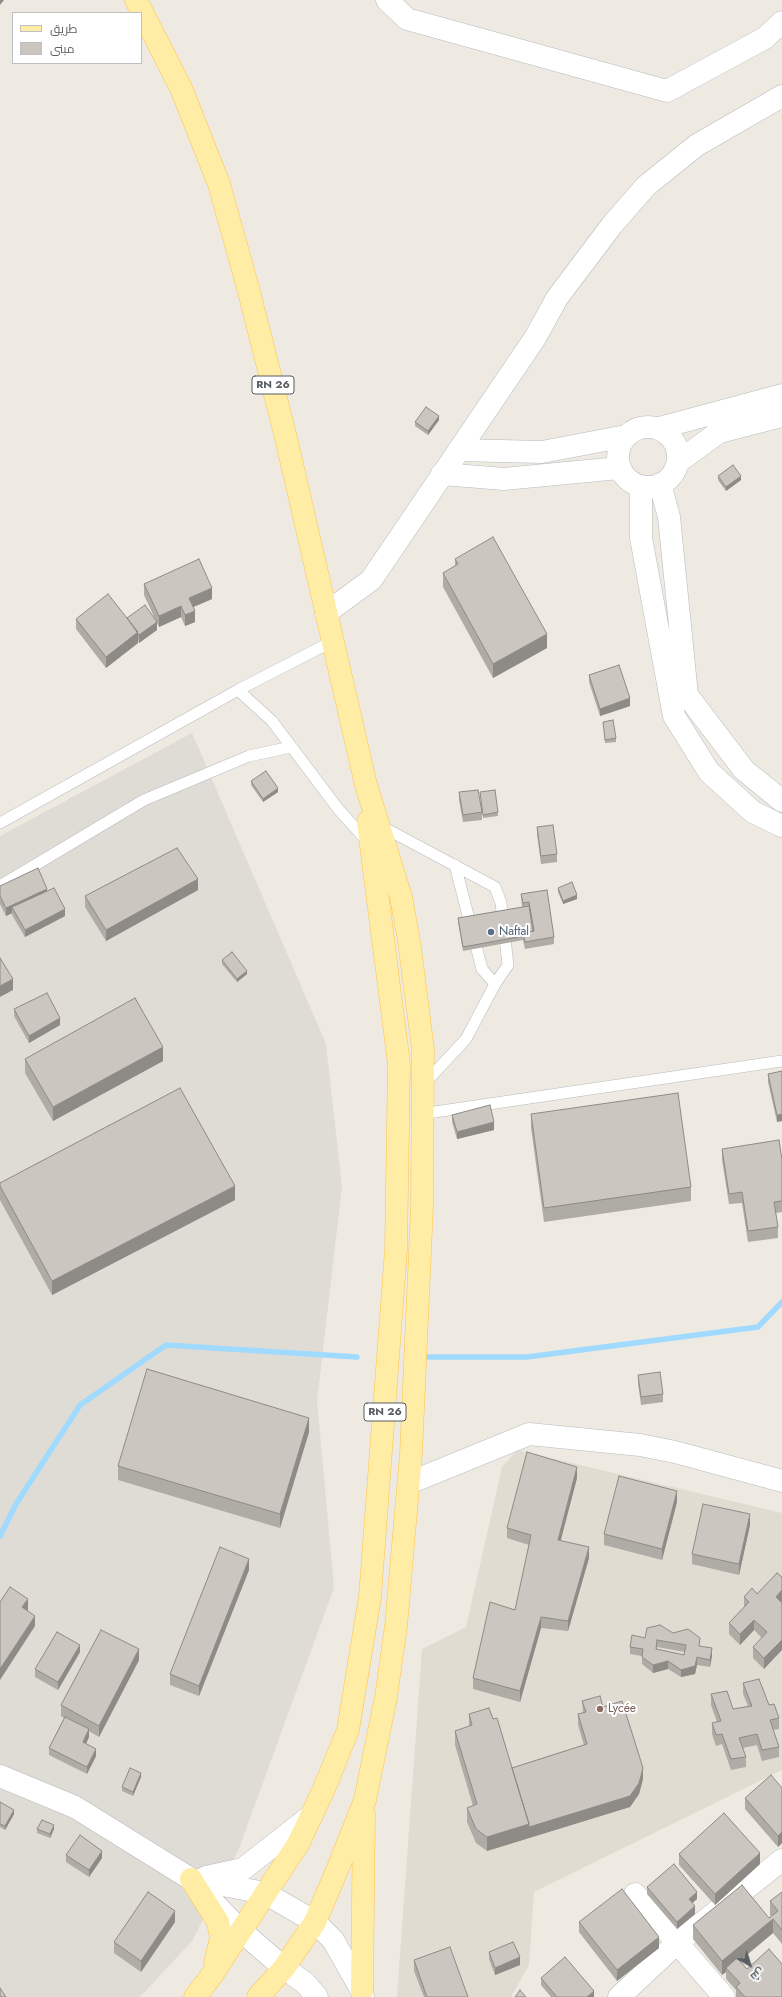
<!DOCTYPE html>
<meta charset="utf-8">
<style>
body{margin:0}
#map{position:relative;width:782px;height:1997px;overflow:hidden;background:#eeeae1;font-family:Jost,Cairo,sans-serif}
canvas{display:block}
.legend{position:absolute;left:12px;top:12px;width:130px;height:52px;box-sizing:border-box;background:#fff;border:1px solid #bdbfc1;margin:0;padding:5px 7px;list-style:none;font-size:12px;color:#595e63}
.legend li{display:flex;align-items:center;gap:8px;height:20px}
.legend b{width:20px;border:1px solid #bdbfc1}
.north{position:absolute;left:730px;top:1945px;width:40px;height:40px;-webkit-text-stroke:3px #fff;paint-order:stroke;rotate:141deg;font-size:11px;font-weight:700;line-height:16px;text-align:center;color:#595e63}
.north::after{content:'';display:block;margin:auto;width:14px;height:18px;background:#595e63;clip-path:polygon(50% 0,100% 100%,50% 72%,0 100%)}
</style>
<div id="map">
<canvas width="782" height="1997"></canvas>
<ul class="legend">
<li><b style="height:5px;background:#ffeca5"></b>طريق</li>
<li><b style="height:11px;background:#cbc7c0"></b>مبنى</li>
</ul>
<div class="north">ش</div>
</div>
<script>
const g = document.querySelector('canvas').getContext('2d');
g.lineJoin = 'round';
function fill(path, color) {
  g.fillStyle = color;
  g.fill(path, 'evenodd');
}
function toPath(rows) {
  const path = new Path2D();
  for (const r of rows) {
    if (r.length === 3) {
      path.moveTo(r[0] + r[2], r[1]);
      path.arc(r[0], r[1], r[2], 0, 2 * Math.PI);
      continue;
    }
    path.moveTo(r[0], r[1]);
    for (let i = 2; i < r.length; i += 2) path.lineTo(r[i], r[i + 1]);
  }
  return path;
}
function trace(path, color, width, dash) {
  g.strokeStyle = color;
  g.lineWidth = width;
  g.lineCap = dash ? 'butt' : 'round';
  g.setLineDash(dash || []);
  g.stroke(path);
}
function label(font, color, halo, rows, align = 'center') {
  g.font = font + ' Jost,sans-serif';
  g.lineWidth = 4;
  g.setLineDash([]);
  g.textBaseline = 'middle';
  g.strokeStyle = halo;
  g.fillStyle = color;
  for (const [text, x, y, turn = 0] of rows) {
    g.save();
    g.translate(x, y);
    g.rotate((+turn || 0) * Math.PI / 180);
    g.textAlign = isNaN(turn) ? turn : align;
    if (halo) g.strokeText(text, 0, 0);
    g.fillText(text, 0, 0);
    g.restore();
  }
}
fill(toPath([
 [192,733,326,1044,342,1187,317,1401,334,1588,238,1851,192,1941,140,1997,0,1997,0,836]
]), '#dedcd5');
fill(toPath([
 [517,1450,782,1513,782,1770,534,1892,529,1965,511,1997,397,1997,422,1649,466,1627,502,1467]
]), '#e0dcd1');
trace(toPath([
 [427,1357,527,1357,758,1327,782,1302],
 [0,1536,16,1504,80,1405,166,1345,357,1357]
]), '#a0daff', 5.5);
const lane = toPath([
 [238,690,272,721,339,810,368,842],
 [0,823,238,690,333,641],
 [379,825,495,887,501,903,508,965,495,984,466,1039,424,1084],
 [455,865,482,969,495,984],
 [0,886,144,800,249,756,291,747],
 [421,1114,782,1061]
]);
const street = toPath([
 [387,0,407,19,667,91,765,38,782,22],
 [648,457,30],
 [659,428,782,395],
 [459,450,542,452,626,436],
 [678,462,719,432,782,416],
 [442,474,504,479,619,468],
 [660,484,669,517,687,695,744,770,782,801],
 [641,486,641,538,674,716,709,772,753,812,782,826],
 [409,1483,529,1434,640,1445,675,1452,782,1481],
 [635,1894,724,1997],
 [619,1997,677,1943,782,1860]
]);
const secondary = toPath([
 [326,613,371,580,535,338,557,298,612,225,646,186,697,145,782,96],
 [0,1776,75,1807,191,1879,240,1930,284,1968,305,1983,317,1997],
 [206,1877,243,1869,312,1815],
 [191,1879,265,1893,315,1922,333,1940,362,1991,363,1997]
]);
const primary = toPath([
 [136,0,181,88,219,184,248,288,286,438,366,785,401,897,409,941,423,1049,422,1207,411,1454,396,1626,386,1697,365,1800,338,1868,315,1922,284,1968,258,1997],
 [191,1879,218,1922,221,1938,215,1963],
 [362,1991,364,1814],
 [195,1997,212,1975,298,1844,324,1789,348,1730,370,1597,396,1250,399,1064,368,822]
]);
trace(lane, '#b6babf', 12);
trace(street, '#b6babf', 23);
trace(secondary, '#b5b9bf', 23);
trace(primary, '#ffc349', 23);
trace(lane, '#fff', 11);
trace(street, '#fff', 22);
trace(secondary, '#fff', 22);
trace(primary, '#ffeca5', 22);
fill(toPath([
 [439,420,428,435,415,426,415,422],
 [718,476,741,480,726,491,718,480],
 [455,559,547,648,493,678,443,587,443,573,455,566],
 [144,584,212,599,193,607,195,622,185,626,181,617,159,627,157,623,157,630,139,643,138,640,138,643,106,668,76,629,76,619,127,619,156,621,144,595],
 [589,675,630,706,600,716,589,682],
 [603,722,616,738,616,742,605,743],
 [251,781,278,792,263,802,251,785],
 [459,792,482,812,482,820,463,822,459,800],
 [480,792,498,812,498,816,483,818],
 [537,827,557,854,557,862,541,864,537,834],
 [0,886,47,891,65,916,25,937,12,915,12,913,6,916,0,904],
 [558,888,577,899,563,904,558,892],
 [198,890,106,941,85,907,85,896],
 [547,890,554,937,554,944,525,949,523,940,463,951,458,922,458,918,522,907,521,894],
 [222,960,247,974,237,982,222,964],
 [14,1009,60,1025,29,1043,14,1016],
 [25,1059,163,1061,53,1121,25,1073],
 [782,1071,777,1122,768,1082,768,1074],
 [531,1114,691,1187,691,1201,544,1222,531,1128],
 [452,1115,494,1130,457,1139,452,1122],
 [722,1149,782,1160,782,1212,776,1213,778,1227,778,1238,748,1242,742,1203,729,1204,722,1160],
 [0,1183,235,1200,52,1295,0,1200],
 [638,1375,663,1394,663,1402,641,1405,638,1383],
 [309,1432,280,1528,118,1480,118,1466],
 [577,1478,560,1541,589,1558,568,1631,541,1628,520,1702,473,1689,473,1678,515,1610,529,1545,507,1538,507,1528],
 [677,1502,662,1560,604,1545,604,1534],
 [750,1525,739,1575,692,1564,692,1554],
 [249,1570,199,1696,170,1685,170,1674],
 [782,1577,782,1601,781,1602,764,1669,753,1658,753,1647,762,1638,754,1630,740,1645,729,1634,729,1623,744,1607,744,1597,757,1594],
 [673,1633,700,1646,712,1656,710,1667,697,1665,695,1674,681,1677,668,1669,653,1673,642,1664,642,1656,630,1654,630,1647,645,1638],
 [657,1647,685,1652,684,1655,657,1650],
 [80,1652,58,1690,35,1677,35,1669],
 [139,1660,99,1737,89,1731,89,1737,86,1744,96,1756,87,1774,49,1755,49,1748,64,1718,61,1716,61,1705],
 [743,1683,769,1705,779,1718,779,1729,773,1730,779,1747,779,1757,762,1761,757,1745,743,1748,746,1757,746,1767,731,1770,722,1744,716,1746,712,1734,712,1723,717,1722,711,1705,711,1694,733,1709,748,1706,743,1694],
 [582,1701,603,1707,643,1779,639,1794,630,1807,487,1851,476,1843,467,1822,467,1808,473,1806,455,1745,455,1731,469,1727,469,1714,493,1719,512,1768,584,1745,578,1725,578,1714,583,1713],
 [141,1777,133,1796,122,1791,122,1787],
 [782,1788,782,1843,778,1847,745,1809,745,1798],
 [0,1802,14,1814,5,1830,0,1827],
 [37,1829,54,1829,50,1838,37,1833],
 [679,1854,760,1864,715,1905,679,1865],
 [66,1855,102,1858,89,1877,66,1862],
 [647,1887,697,1899,692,1903,695,1914,677,1929,647,1894],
 [782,1892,782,1944,773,1933,740,1961,747,1969,782,1997,736,1997,736,1990,726,1979,726,1972,722,1975,693,1939,693,1925,769,1918,771,1916,770,1915,770,1901],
 [175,1922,141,1972,114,1953,114,1942],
 [579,1922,659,1948,617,1981,579,1932],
 [489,1952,520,1965,495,1975,489,1959],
 [414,1960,468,1997,424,1997,414,1971],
 [541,1978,594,1997,551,1997,541,1985]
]), '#afaba5');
fill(toPath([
 [0,0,4,0,0,5],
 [439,416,439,420,428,435,428,431],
 [741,476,741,480,726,491,726,487],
 [212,588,212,599,189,609,189,598],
 [181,606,181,617,159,627,159,616],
 [195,611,195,622,185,626,185,615],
 [157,622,157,630,139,643,139,635],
 [138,632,138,643,106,668,106,657],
 [547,634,547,648,493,678,493,664],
 [630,698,630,706,600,716,600,709],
 [278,788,278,792,263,802,263,799],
 [198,879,198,890,106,941,106,930],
 [47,889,47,896,12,907,12,913,6,916,6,908],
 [577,895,577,899,563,904,563,901],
 [65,909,65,916,25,937,25,930],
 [247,971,247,974,237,982,237,979],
 [13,979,13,990,0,997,0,986],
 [60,1018,60,1025,29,1043,29,1036],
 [163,1047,163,1061,53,1121,53,1107],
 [782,1114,782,1121,777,1122,777,1115],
 [494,1122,494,1130,457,1139,457,1132],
 [235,1186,235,1200,52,1295,52,1281],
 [309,1418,309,1432,280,1528,280,1514],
 [577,1467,577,1478,558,1551,558,1540],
 [677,1491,677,1502,662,1560,662,1549],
 [750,1514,750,1525,739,1575,739,1564],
 [589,1547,589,1558,568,1631,568,1621],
 [249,1559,249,1570,199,1696,199,1686],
 [782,1590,782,1601,776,1608,776,1597],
 [28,1599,28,1610,22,1618,22,1607],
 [35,1616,35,1626,0,1680,0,1669],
 [541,1617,541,1628,520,1702,520,1691],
 [754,1620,754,1630,740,1645,740,1634],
 [657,1640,657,1647,656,1657,656,1649],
 [782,1640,782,1650,764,1669,764,1658],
 [80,1645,80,1652,58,1690,58,1682],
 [712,1648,712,1656,710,1667,710,1660],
 [139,1649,139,1660,99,1737,99,1726],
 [697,1657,697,1665,695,1674,681,1677,681,1670],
 [668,1661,668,1669,653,1673,653,1665],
 [89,1729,89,1737,83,1750,83,1742],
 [96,1749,96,1756,87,1774,87,1767],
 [643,1768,643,1779,639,1794,630,1807,529,1838,529,1827],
 [141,1773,141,1777,133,1796,133,1792],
 [14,1810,14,1814,5,1830,5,1826],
 [529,1824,529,1838,487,1851,487,1837],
 [54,1825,54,1829,50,1838,50,1834],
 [782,1832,782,1843,778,1847,778,1836],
 [102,1851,102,1858,89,1877,89,1870],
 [760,1853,760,1864,715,1905,715,1894],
 [697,1892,697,1899,689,1906,689,1899],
 [695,1906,695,1914,677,1929,677,1922],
 [175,1911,175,1922,141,1972,141,1961],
 [773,1919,773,1933,728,1970,726,1968,726,1972,722,1975,722,1961],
 [659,1937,659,1948,617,1981,617,1970],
 [520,1957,520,1965,495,1975,495,1968],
 [594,1991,594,1997,587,1997]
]), '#8e8b86');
const building = toPath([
 [426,407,439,416,428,431,415,422,426,407],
 [733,465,741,476,726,487,718,476,733,465],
 [493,537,547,634,493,664,443,573,458,564,455,559,493,537],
 [199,559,212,588,189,598,195,611,185,615,181,606,159,616,144,584,199,559],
 [108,594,138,632,106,657,76,619,108,594],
 [145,605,157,622,139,635,127,618,145,605],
 [619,665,630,698,600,709,589,675,619,665],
 [613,720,616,738,605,740,603,722,613,720],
 [266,771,278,788,263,799,251,781,266,771],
 [478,790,482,812,463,815,459,792,478,790],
 [495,790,498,812,483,815,480,792,495,790],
 [553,825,557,854,541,856,537,827,553,825],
 [177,848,198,879,106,930,85,896,177,848],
 [38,868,47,889,6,908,0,896,0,886,38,868],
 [572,882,577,895,563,901,558,888,572,882],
 [54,888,65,909,25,930,12,907,54,888],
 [547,890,554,937,525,942,523,933,534,931,529,902,523,903,521,894,547,890],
 [529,906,533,931,523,933,523,936,463,947,458,918,529,906],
 [232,952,247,971,237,979,222,960,232,952],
 [0,958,13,979,0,986,0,958],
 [47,993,60,1018,29,1036,14,1009,47,993],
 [135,998,163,1047,53,1107,25,1059,135,998],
 [782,1071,782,1114,777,1115,768,1074,782,1071],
 [180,1088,235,1186,52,1281,0,1186,0,1183,180,1088],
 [678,1093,691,1187,544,1208,531,1114,678,1093],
 [490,1105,494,1122,457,1132,452,1115,490,1105],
 [779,1140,782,1160,782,1201,774,1202,778,1227,748,1231,742,1192,729,1194,722,1149,779,1140],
 [147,1369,309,1418,280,1514,118,1466,147,1369],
 [660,1372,663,1394,641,1397,638,1375,660,1372],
 [527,1452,577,1467,558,1540,589,1547,568,1621,541,1617,520,1691,473,1678,490,1602,515,1610,531,1535,507,1528,527,1452],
 [619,1476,677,1491,662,1549,604,1534,619,1476],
 [703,1504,750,1514,739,1564,692,1554,703,1504],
 [220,1547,249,1559,199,1686,170,1674,220,1547],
 [777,1573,782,1577,782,1590,776,1597,782,1603,782,1640,764,1658,753,1647,767,1632,754,1620,740,1634,729,1623,749,1602,744,1597,752,1588,757,1594,777,1573],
 [10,1587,28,1599,22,1607,35,1616,0,1669,0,1602,10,1587],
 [660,1625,673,1633,688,1629,700,1638,699,1646,712,1648,710,1660,697,1657,695,1666,681,1670,668,1661,653,1665,642,1657,643,1649,630,1647,632,1635,645,1638,647,1628,660,1625],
 [657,1640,686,1645,684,1655,656,1649,657,1640],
 [101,1630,139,1649,99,1726,61,1705,101,1630],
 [57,1632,80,1645,58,1682,35,1669,57,1632],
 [759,1679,769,1705,774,1704,779,1718,770,1720,779,1747,762,1750,757,1734,739,1738,746,1757,731,1759,722,1734,716,1735,712,1723,721,1721,711,1694,727,1691,733,1709,752,1706,743,1683,759,1679],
 [600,1696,603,1707,622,1701,643,1768,639,1783,630,1796,529,1827,529,1824,512,1768,587,1744,578,1714,586,1712,582,1701,600,1696],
 [489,1708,493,1719,497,1718,529,1824,487,1837,476,1829,467,1808,477,1804,455,1731,472,1725,469,1714,489,1708],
 [65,1717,89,1729,83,1742,96,1749,87,1767,49,1748,65,1717],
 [130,1768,141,1773,133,1792,122,1787,130,1768],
 [771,1775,782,1788,782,1832,778,1836,745,1798,771,1775],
 [0,1802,14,1810,5,1826,0,1824,0,1802],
 [724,1813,760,1853,715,1894,679,1854,724,1813],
 [42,1820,54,1825,50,1834,37,1829,42,1820],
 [80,1835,102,1851,89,1870,66,1855,80,1835],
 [674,1864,697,1892,689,1899,695,1906,677,1922,647,1887,674,1864],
 [742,1885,769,1918,778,1911,770,1901,782,1892,782,1930,773,1919,722,1961,693,1925,742,1885],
 [622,1889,659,1937,617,1970,579,1922,622,1889],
 [148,1892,175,1911,141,1961,114,1942,148,1892],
 [513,1942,520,1957,495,1968,489,1952,513,1942],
 [450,1947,468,1997,427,1997,414,1960,450,1947],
 [769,1949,782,1964,782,1997,745,1997,736,1987,740,1983,726,1968,737,1958,747,1969,769,1949],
 [565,1957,594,1991,587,1997,557,1997,541,1978,565,1957],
 [0,1988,6,1997,0,1997,0,1988],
 [520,1990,526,1997,515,1997,520,1990]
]);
fill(building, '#cbc7c0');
trace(building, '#8e8b86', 1);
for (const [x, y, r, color] of [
 [491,932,4,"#5c6f8a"],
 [600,1709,4,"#8d6e63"]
]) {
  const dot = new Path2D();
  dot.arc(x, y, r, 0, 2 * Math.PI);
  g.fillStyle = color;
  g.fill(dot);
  trace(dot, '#fff', 1.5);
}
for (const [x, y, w] of [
 [273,385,42],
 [385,1412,42]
]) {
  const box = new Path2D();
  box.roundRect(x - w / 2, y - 9, w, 18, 3);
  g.fillStyle = '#fff';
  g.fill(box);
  trace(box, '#595e63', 1);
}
label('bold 11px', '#595e63', null, [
 ["RN 26",273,385],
 ["RN 26",385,1412]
]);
label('12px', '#4e5e75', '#fff', [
 ["Naftal",499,932]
], 'left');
label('12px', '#785e54', '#fff', [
 ["Lycée",608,1709]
], 'left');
</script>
